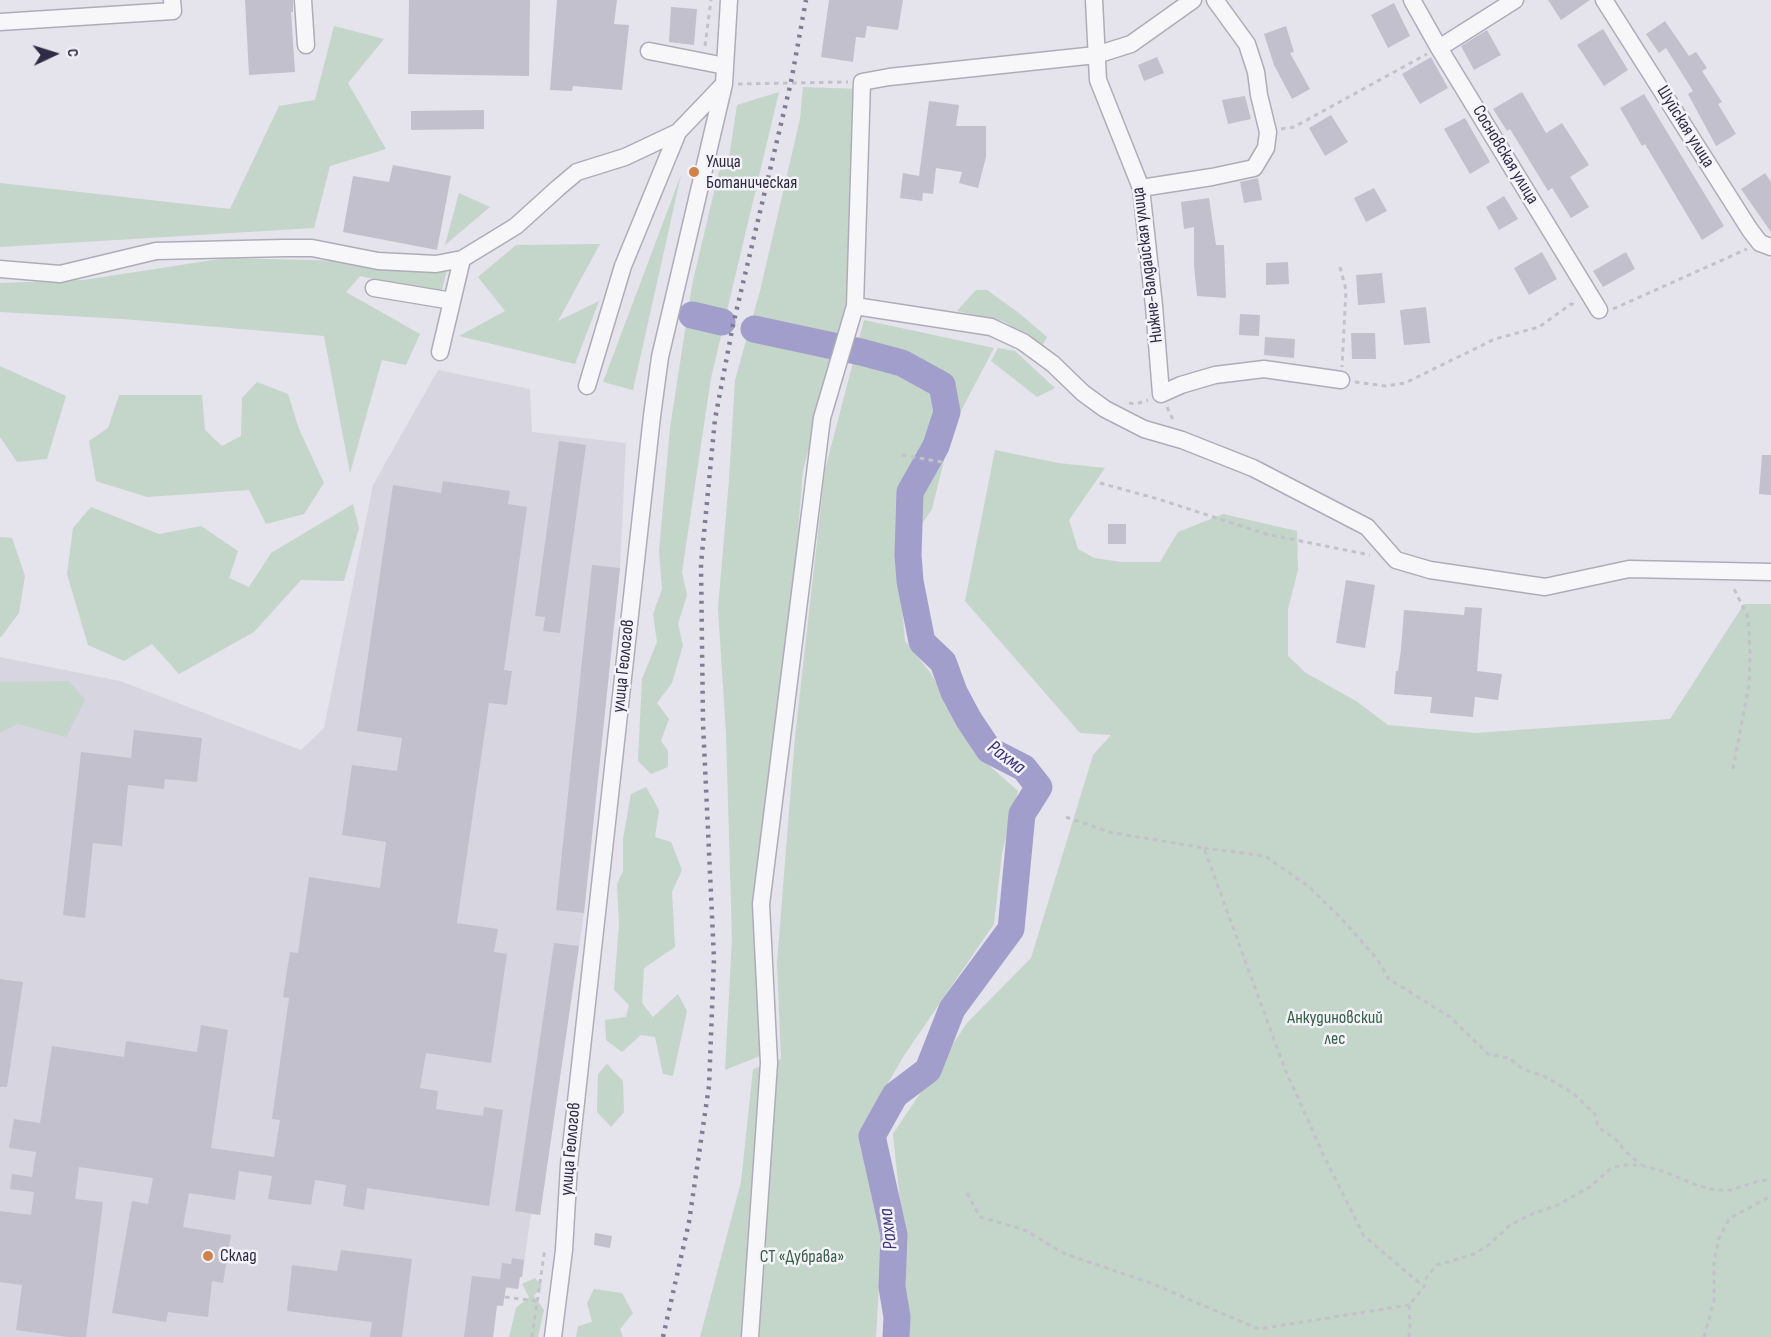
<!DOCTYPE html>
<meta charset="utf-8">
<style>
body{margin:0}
#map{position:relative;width:1771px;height:1337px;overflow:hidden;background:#e5e3eb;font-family:"Sofia Sans Condensed",sans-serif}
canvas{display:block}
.north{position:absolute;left:24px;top:24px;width:60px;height:60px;-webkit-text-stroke:4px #f4f3f9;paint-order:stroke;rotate:86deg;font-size:16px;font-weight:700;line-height:24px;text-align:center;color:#302b44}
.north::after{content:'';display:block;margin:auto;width:21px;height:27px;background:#302b44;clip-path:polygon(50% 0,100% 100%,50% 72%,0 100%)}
</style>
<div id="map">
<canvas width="1771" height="1337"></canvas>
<div class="north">С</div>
</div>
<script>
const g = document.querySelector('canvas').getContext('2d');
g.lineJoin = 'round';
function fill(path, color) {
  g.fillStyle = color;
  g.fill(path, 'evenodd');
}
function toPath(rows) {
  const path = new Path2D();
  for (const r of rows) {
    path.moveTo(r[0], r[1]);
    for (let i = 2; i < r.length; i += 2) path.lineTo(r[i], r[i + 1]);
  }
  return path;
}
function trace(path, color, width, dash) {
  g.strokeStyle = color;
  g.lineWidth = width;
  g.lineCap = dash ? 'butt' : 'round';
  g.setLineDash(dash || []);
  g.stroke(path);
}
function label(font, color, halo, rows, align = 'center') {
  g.font = font + ' "Sofia Sans Condensed",sans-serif';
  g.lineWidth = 5;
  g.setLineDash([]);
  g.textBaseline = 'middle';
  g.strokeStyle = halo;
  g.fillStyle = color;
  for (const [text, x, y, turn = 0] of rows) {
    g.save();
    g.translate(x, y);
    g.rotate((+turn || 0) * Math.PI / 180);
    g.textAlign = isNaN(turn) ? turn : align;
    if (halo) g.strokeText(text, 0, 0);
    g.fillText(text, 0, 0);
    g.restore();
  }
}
fill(toPath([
 [438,370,530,389,532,432,626,443,620,568,584,913,540,1215,531,1214,522,1277,519,1277,518,1289,506,1288,503,1306,497,1306,493,1337,0,1337,0,657,120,681,301,750,324,728,373,485]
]), '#d7d5e0');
fill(toPath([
 [334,26,384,39,348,83,386,149,330,166,314,228,0,247,0,183,230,209,279,106,315,100],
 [803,87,859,89,852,228,845,308,833,361,803,470,797,544,777,729,756,897,760,1056,725,1070,732,939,726,733,718,609,729,480,735,380,760,291,800,119],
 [779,92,711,378,682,572,687,595,678,624,683,645,672,683,657,703,669,719,661,741,668,751,668,767,651,774,638,761,642,679,657,642,653,614,662,589,659,551,670,428,692,285,719,171,728,164,737,105],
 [681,175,633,390,603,382],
 [459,193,490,207,445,245],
 [600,244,558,321,599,301,575,364,459,336,505,311,478,277,516,245],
 [226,258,352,261,406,271,447,270,441,293,360,276,346,292,420,334,406,365,382,360,350,473,324,336,123,319,0,312,0,283,84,280],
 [976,290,987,290,1019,313,1047,337,1042,346,1003,321,957,311],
 [864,320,994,348,952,428,932,509,898,559,905,641,930,672,975,753,1018,791,1002,853,994,924,905,1054,861,1129,882,1237,876,1337,700,1337,741,1182,753,1069,781,1059,777,963,795,737,825,470],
 [998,348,1015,351,1055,388,1037,397,991,361],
 [0,366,66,396,47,459,17,462,0,437],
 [257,382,288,394,299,429,324,483,304,514,266,524,249,490,147,497,96,481,89,441,108,428,119,395,202,395,205,430,222,446,241,436,242,398],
 [995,450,1058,463,1105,468,1069,520,1078,549,1094,558,1122,562,1160,562,1178,532,1223,514,1297,531,1298,570,1288,609,1288,656,1306,673,1356,701,1388,725,1476,733,1670,719,1744,604,1771,604,1771,1337,907,1337,904,1240,893,1134,967,1023,1031,958,1093,755,1111,735,1080,733,965,601],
 [353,504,359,528,344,581,301,580,254,632,179,674,152,644,124,661,88,645,67,574,73,528,91,507,159,534,201,526,238,551,229,578,249,587,271,553],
 [0,537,12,538,25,576,19,613,1,637,0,637],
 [69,681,85,700,66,737,18,724,0,733,0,682],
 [646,787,659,810,655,837,671,842,682,870,672,892,675,947,644,968,642,1003,653,1017,678,994,687,1011,673,1076,663,1074,655,1037,641,1035,622,1052,606,1040,605,1020,626,1017,629,1005,614,990,619,924,617,884,623,871,623,839,631,794],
 [607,1064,623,1081,624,1112,611,1127,597,1112,598,1074],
 [535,1278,542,1286,534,1296,544,1310,538,1337,509,1337,516,1308,529,1297,522,1284],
 [594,1289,622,1293,633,1313,620,1329,623,1337,576,1337,578,1326,592,1322,587,1303]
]), '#c4d5ca');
trace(toPath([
 [692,315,722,322],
 [754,329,861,352,902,363,942,385,947,412,936,446,910,492,908,555,910,581,922,642,943,662,954,692,969,720,989,750,1024,768,1039,787,1022,814,1011,929,952,1009,928,1070,895,1095,872,1136,894,1235,892,1287,897,1317,896,1337]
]), '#a29ecb', 27);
fill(toPath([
 [245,0,293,0,293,12,291,12,295,72,249,75],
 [409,0,530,0,529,76,408,74],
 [557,0,617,0,614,24,629,25,622,90,573,86,572,91,550,90],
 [829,0,903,0,898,30,867,26,865,38,856,37,853,62,821,57],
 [1548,0,1590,0,1561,20],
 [1394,3,1410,36,1388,48,1371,15],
 [671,7,697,9,694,45,669,42],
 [1665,21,1689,56,1696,52,1707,68,1702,71,1722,102,1718,104,1736,134,1716,146,1688,94,1693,91,1666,48,1659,53,1646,34],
 [1286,26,1294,52,1290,53,1310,89,1292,99,1274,65,1264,34],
 [1603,29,1628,70,1604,86,1577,45],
 [1487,30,1501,55,1474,70,1461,46],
 [1157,57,1164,73,1144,81,1138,65],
 [1431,57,1448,88,1420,104,1402,74],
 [1522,92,1546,133,1562,123,1589,165,1570,177,1589,207,1571,218,1552,188,1548,191,1510,129,1507,131,1493,109],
 [1644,94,1724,226,1702,240,1645,144,1642,146,1620,108],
 [1245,96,1251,119,1228,124,1222,100],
 [929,101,959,105,956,126,986,126,986,157,978,188,959,183,962,172,936,168,933,194,923,193,922,201,900,198,903,173,919,176],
 [484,110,484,129,411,130,411,111],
 [1331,115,1348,142,1325,156,1309,128],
 [1465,118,1490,162,1470,174,1444,129],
 [393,165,451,176,437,250,343,232,353,176,389,182],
 [1765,173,1771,182,1771,232,1741,189],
 [1258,178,1262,200,1244,203,1240,182],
 [1374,188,1387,211,1366,222,1354,198],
 [1504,196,1518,219,1499,230,1486,207],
 [1209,198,1216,245,1224,245,1226,298,1197,296,1194,266,1194,227,1184,229,1181,202],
 [1542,252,1557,279,1529,295,1514,268],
 [1626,252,1635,269,1603,287,1593,271],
 [1288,262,1289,284,1266,285,1266,263],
 [1382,273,1385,303,1358,305,1356,275],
 [1426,307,1430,343,1404,345,1400,310],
 [1240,314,1260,315,1259,336,1239,335],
 [1351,333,1375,333,1376,359,1352,359],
 [1265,337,1295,339,1294,358,1264,355],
 [559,441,586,445,560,633,543,631,545,617,535,616],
 [1762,455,1771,455,1771,495,1759,494],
 [443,481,510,491,508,504,527,507,504,670,512,671,507,705,489,703,457,923,498,929,494,952,507,954,491,1063,426,1053,420,1088,438,1091,436,1109,483,1116,484,1107,503,1110,489,1206,367,1188,364,1210,343,1206,346,1185,315,1180,311,1205,268,1199,272,1176,239,1171,235,1200,189,1193,183,1227,231,1235,223,1283,212,1281,208,1317,168,1312,166,1322,112,1313,132,1201,148,1204,153,1178,79,1167,75,1199,103,1202,86,1337,68,1337,16,1330,22,1285,0,1282,0,1211,31,1215,34,1192,10,1189,12,1174,32,1177,36,1152,9,1148,14,1119,40,1123,52,1046,124,1057,126,1041,197,1052,201,1025,228,1030,211,1148,274,1157,280,1120,272,1119,289,998,283,997,290,952,298,953,309,877,380,888,386,842,342,835,352,765,397,771,402,738,357,731,393,485,441,493],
 [1108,524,1126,524,1126,544,1108,544],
 [592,565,620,568,584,913,556,910],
 [1346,580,1375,585,1365,648,1336,643],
 [1465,607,1482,608,1477,671,1502,674,1498,700,1475,697,1473,717,1430,713,1432,697,1394,694,1396,671,1398,671,1401,649,1404,610,1464,615],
 [134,730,202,738,197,782,165,779,164,789,128,785,122,846,93,843,85,918,63,915,81,752,131,758],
 [554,943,579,946,540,1215,515,1211],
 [0,979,23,982,7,1087,0,1087],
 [595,1233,612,1236,610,1248,594,1245],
 [341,1250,412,1259,402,1337,370,1337,372,1322,287,1311,292,1265,337,1271],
 [512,1258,524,1260,522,1277,520,1277,518,1289,506,1287,503,1306,497,1305,493,1337,464,1337,472,1276,500,1279,502,1263,511,1264]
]), '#c3c0ce');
const minor = toPath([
 [303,0,306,45],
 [1094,0,1098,80,1141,188,1154,306,1161,394,1181,385,1215,375,1264,369,1341,380],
 [1412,0,1439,48,1599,310],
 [1604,0,1750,230,1760,243,1771,247],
 [0,22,173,11,172,0],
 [1439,48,1515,0],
 [649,51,725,66],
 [1141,188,1212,177,1254,168,1266,148,1268,132,1259,95,1256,72,1247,44,1215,0],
 [0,269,60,274,156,251,284,248,312,248,378,261,436,264,462,259,516,226,558,188,577,172,625,157,678,132,723,85],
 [374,288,452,301],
 [855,306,991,327,1023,342,1053,364,1083,393,1105,409,1144,429,1182,440,1253,468,1367,527,1396,560,1430,570,1545,587,1629,569,1771,572],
 [440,352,462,259],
 [587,386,623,266,678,132],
 [553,1337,564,1250,569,1165,652,416,660,357,724,84,729,0],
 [750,1337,769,1063,761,904,822,418,855,306,862,82,889,77,1096,55,1131,44,1193,0]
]);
trace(minor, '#afacb9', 19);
trace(toPath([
 [705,46,711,0],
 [738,84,848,82],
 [1281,129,1294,127,1427,54],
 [1340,267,1346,290,1342,367],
 [1613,309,1747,249],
 [1355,382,1386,386,1405,383,1495,339,1539,327,1571,304,1577,305],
 [1129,403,1136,404,1148,400],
 [1167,407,1174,422],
 [902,455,942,462],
 [1100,483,1158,499,1266,534,1370,555],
 [1733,769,1749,684,1750,653,1748,617,1733,587],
 [1066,817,1109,832,1204,848,1284,1067,1323,1154,1364,1236,1424,1287],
 [1204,848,1265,856,1308,886,1342,919,1378,960,1389,979,1450,1017,1488,1054,1509,1058,1523,1069,1546,1077,1574,1094,1595,1114,1598,1127,1606,1133,1614,1137,1624,1150,1641,1165],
 [967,1193,980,1217,1025,1230,1065,1254,1148,1282,1259,1329,1409,1305],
 [505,1297,537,1301],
 [532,1337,545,1248],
 [1409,1337,1410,1325,1409,1305,1424,1287,1426,1278,1437,1265,1474,1254,1490,1244,1510,1225,1532,1214,1558,1205,1591,1186,1611,1168,1623,1165,1641,1165,1665,1172,1699,1186,1715,1190,1730,1190,1759,1181,1771,1180],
 [1704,1337,1714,1301,1714,1262,1719,1238,1730,1218,1771,1196]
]), '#c3c1ca', 3, [4.5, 4.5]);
trace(minor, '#f7f6f9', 16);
trace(toPath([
 [663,1337,689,1222,709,1086,714,959,703,723,701,564,715,419,733,325,791,82,806,0]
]), '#817c95', 4.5, [3, 6]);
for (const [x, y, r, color] of [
 [694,172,6,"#d08248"],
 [208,1256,6,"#d08248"]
]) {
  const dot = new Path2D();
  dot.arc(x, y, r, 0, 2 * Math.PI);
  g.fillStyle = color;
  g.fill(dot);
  trace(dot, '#f4f3f9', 2);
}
label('18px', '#302b44', '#f4f3f9', [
 ["Шуйская улица",1685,127,58],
 ["Сосновская улица",1505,155,59],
 ["Нижне-Валдайская улица",1148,265,-97],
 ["улица Геологов",624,666,-84],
 ["улица Геологов",571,1149,-85]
]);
label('18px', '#302b44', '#f4f3f9', [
 ["Улица",706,162],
 ["Ботаническая",706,183],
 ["Склад",220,1256]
], 'left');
label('18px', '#386047', '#f4f3f9', [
 ["Анкудиновский",1335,1018],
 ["лес",1335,1039],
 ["СТ «Дубрава»",802,1257]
]);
label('italic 20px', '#3d3479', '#f4f3f9', [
 ["Рахма",1006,758,37],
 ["Рахма",889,1229,-97]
]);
</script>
